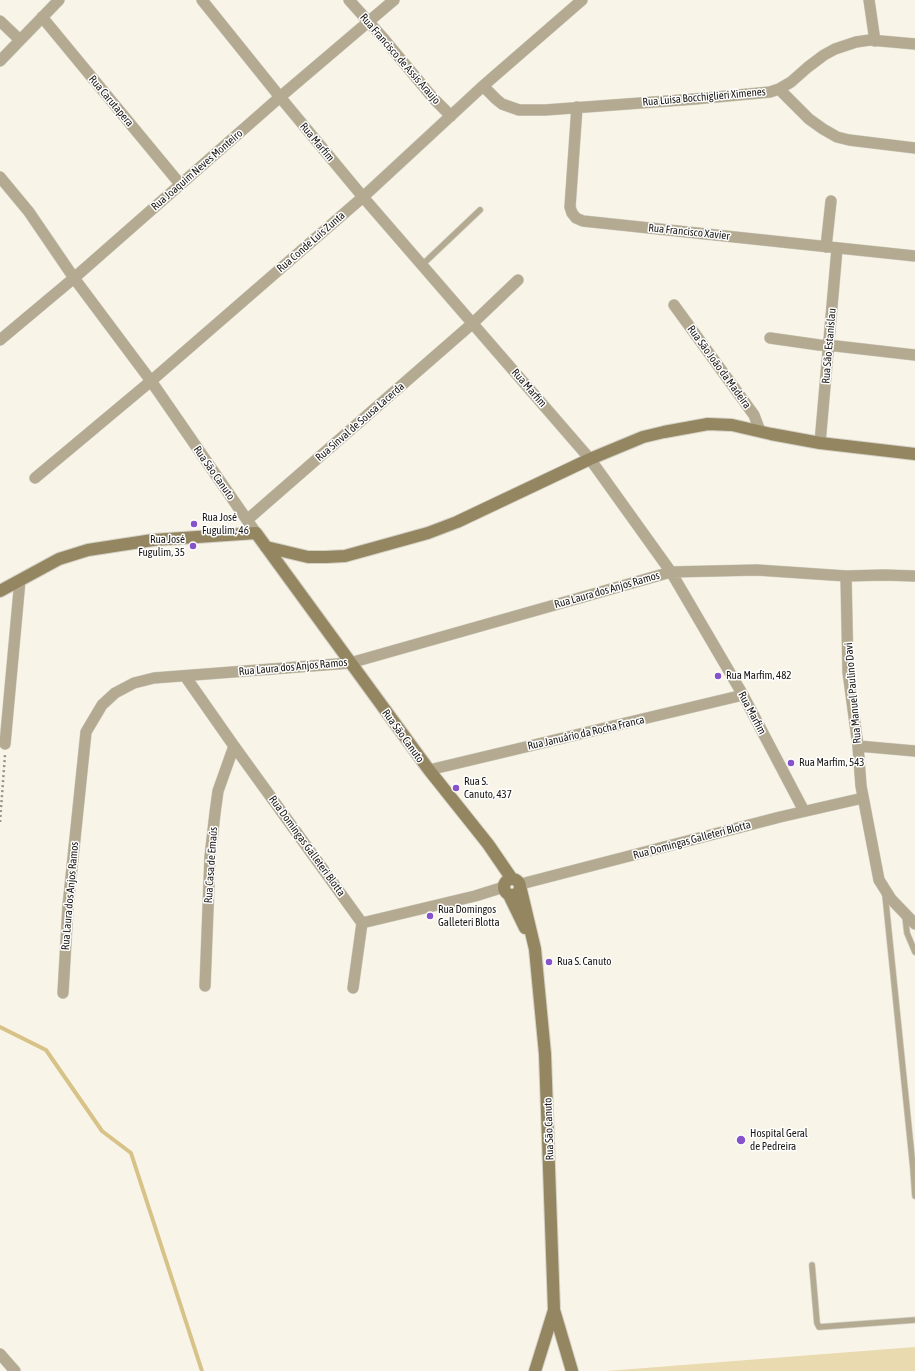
<!DOCTYPE html>
<meta charset="utf-8">
<style>
body{margin:0}
canvas{display:block;background:#f8f4e8}
</style>
<canvas width="915" height="1371"></canvas>
<script>
const g = document.querySelector('canvas').getContext('2d');
g.lineJoin = 'round';
function fill(path, color) {
  g.fillStyle = color;
  g.fill(path, 'evenodd');
}
function toPath(rows) {
  const path = new Path2D();
  for (const r of rows) {
    if (r.length === 3) {
      path.moveTo(r[0] + r[2], r[1]);
      path.arc(r[0], r[1], r[2], 0, 2 * Math.PI);
      continue;
    }
    path.moveTo(r[0], r[1]);
    for (let i = 2; i < r.length; i += 2) path.lineTo(r[i], r[i + 1]);
  }
  return path;
}
function trace(path, color, width, dash) {
  g.strokeStyle = color;
  g.lineWidth = width;
  g.lineCap = dash ? 'butt' : 'round';
  g.setLineDash(dash || []);
  g.stroke(path);
}
function label(font, color, halo, rows, align = 'center') {
  g.font = font + ' "Asap Condensed",sans-serif';
  g.lineWidth = 3;
  g.setLineDash([]);
  g.textBaseline = 'middle';
  g.strokeStyle = halo;
  g.fillStyle = color;
  for (const [text, x, y, turn = 0] of rows) {
    g.save();
    g.translate(x, y);
    g.rotate((+turn || 0) * Math.PI / 180);
    g.textAlign = isNaN(turn) ? turn : align;
    if (halo) g.strokeText(text, 0, 0);
    g.fillText(text, 0, 0);
    g.restore();
  }
}
fill(toPath([
 [915,1347,915,1371,606,1371]
]), '#eadaaf');
trace(toPath([
 [0,1027,46,1050,102,1131,131,1153,202,1371]
]), '#d7c287', 4);
const lane = toPath([
 [422,265,480,210],
 [885,894,913,1168,915,1196],
 [905,916,907,933,915,952],
 [812,1265,817,1323,819,1327,915,1320]
]);
const street = toPath([
 [202,0,280,97,363,197,590,459,671,572,743,695,804,811],
 [349,0,384,39,433,98,451,116],
 [869,0,875,41],
 [42,17,180,184],
 [0,21,20,40],
 [0,61,59,0],
 [483,86,496,99,502,104,519,110,545,110,695,99,770,92,779,89,791,82,808,67,824,55,835,49,856,42,870,40,915,44],
 [779,89,809,119,823,129,837,137,849,140,915,148],
 [577,107,570,207,572,213,576,218,583,221,915,256],
 [0,177,29,212,74,278,151,381,256,533],
 [826,247,831,201],
 [674,305,754,415,760,431],
 [770,338,819,345,836,346,915,355],
 [0,340,74,278,280,97,394,0],
 [820,443,837,249],
 [35,478,151,381,363,197,483,86,582,0],
 [247,520,473,323,518,280],
 [846,576,848,672,858,746,861,786,879,880,891,899,915,924],
 [185,676,234,746,362,923],
 [5,744,20,580],
 [858,746,915,751],
 [429,770,743,695],
 [521,884,780,817,863,798],
 [362,923,475,896,504,887],
 [205,986,210,857,215,813,218,791,234,746],
 [353,988,362,923],
 [63,993,68,906,86,732,102,705,115,693,134,683,154,678,350,663,671,572,757,570,846,576,884,575,915,576],
 [0,1354,15,1371]
]);
const secondary = toPath([
 [266,547,308,557,326,557,345,556,392,543,428,533,457,522,590,459,643,437,664,432,708,424,732,425,771,434,820,443,915,454],
 [0,591,59,559,88,550,153,540,256,533,429,770,488,844,512,879],
 [512,887,8],
 [521,890,535,949,545,1054,554,1310,572,1371],
 [509,895,525,928],
 [535,1371,554,1310]
]);
trace(lane, '#d4d1c6', 7);
trace(street, '#d4d1c6', 12);
trace(secondary, '#d4d1c6', 14);
trace(toPath([
 [0,822,5,755]
]), '#96938b', 2.5, [2, 3]);
trace(lane, '#b3aa91', 5.5);
trace(street, '#b3aa91', 11);
trace(secondary, '#938661', 12);
for (const [x, y, r, color] of [
 [194,524,4,"#8653cb"],
 [193,546,4,"#8653cb"],
 [718,676,4,"#8653cb"],
 [791,763,4,"#8653cb"],
 [456,788,4,"#8653cb"],
 [430,916,4,"#8653cb"],
 [549,962,4,"#8653cb"],
 [741,1140,5,"#8653cb"]
]) {
  const dot = new Path2D();
  dot.arc(x, y, r, 0, 2 * Math.PI);
  g.fillStyle = color;
  g.fill(dot);
  trace(dot, '#fff', 1.5);
}
label('11px', '#1a1814', '#fff', [
 ["Rua Francisco de Assis Araujo",400,59,49],
 ["Rua Luisa Bocchiglieri Ximenes",704,97,-5],
 ["Rua Carutapera",111,101,50],
 ["Rua Marfim",317,142,50],
 ["Rua Joaquim Neves Monteiro",197,170,-41],
 ["Rua Francisco Xavier",689,232,6],
 ["Rua Conde Luis Zunta",311,242,-41],
 ["Rua São Estanislau",829,346,-85],
 ["Rua São João da Madeira",719,367,54],
 ["Rua Marfim",529,388,49],
 ["Rua Sinval de Sousa Lacerda",360,422,-41],
 ["Rua São Canuto",214,473,55],
 ["Rua Laura dos Anjos Ramos",607,590,-16],
 ["Rua Laura dos Anjos Ramos",293,667,-5],
 ["Rua Manuel Paulino Davi",853,693,-95],
 ["Rua Marfim",752,713,62],
 ["Rua Januário da Rocha Franca",586,733,-13],
 ["Rua São Canuto",403,736,54],
 ["Rua Domingas Galleteri Blotta",692,840,-15],
 ["Rua Domingas Galleteri Blotta",307,846,54],
 ["Rua Casa de Emaús",211,865,-86],
 ["Rua Laura dos Anjos Ramos",70,896,-85],
 ["Rua São Canuto",549,1129,-92]
]);
label('11px', '#1a1814', '#fff', [
 ["Rua José",202,518],
 ["Fugulim, 46",202,531],
 ["Rua José",185,540,"right"],
 ["Fugulim, 35",185,553,"right"],
 ["Rua Marfim, 482",726,676],
 ["Rua Marfim, 543",799,763],
 ["Rua S.",464,782],
 ["Canuto, 437",464,795],
 ["Rua Domingos",438,910],
 ["Galleteri Blotta",438,923],
 ["Rua S. Canuto",557,962],
 ["Hospital Geral",750,1134],
 ["de Pedreira",750,1147]
], 'left');
</script>
